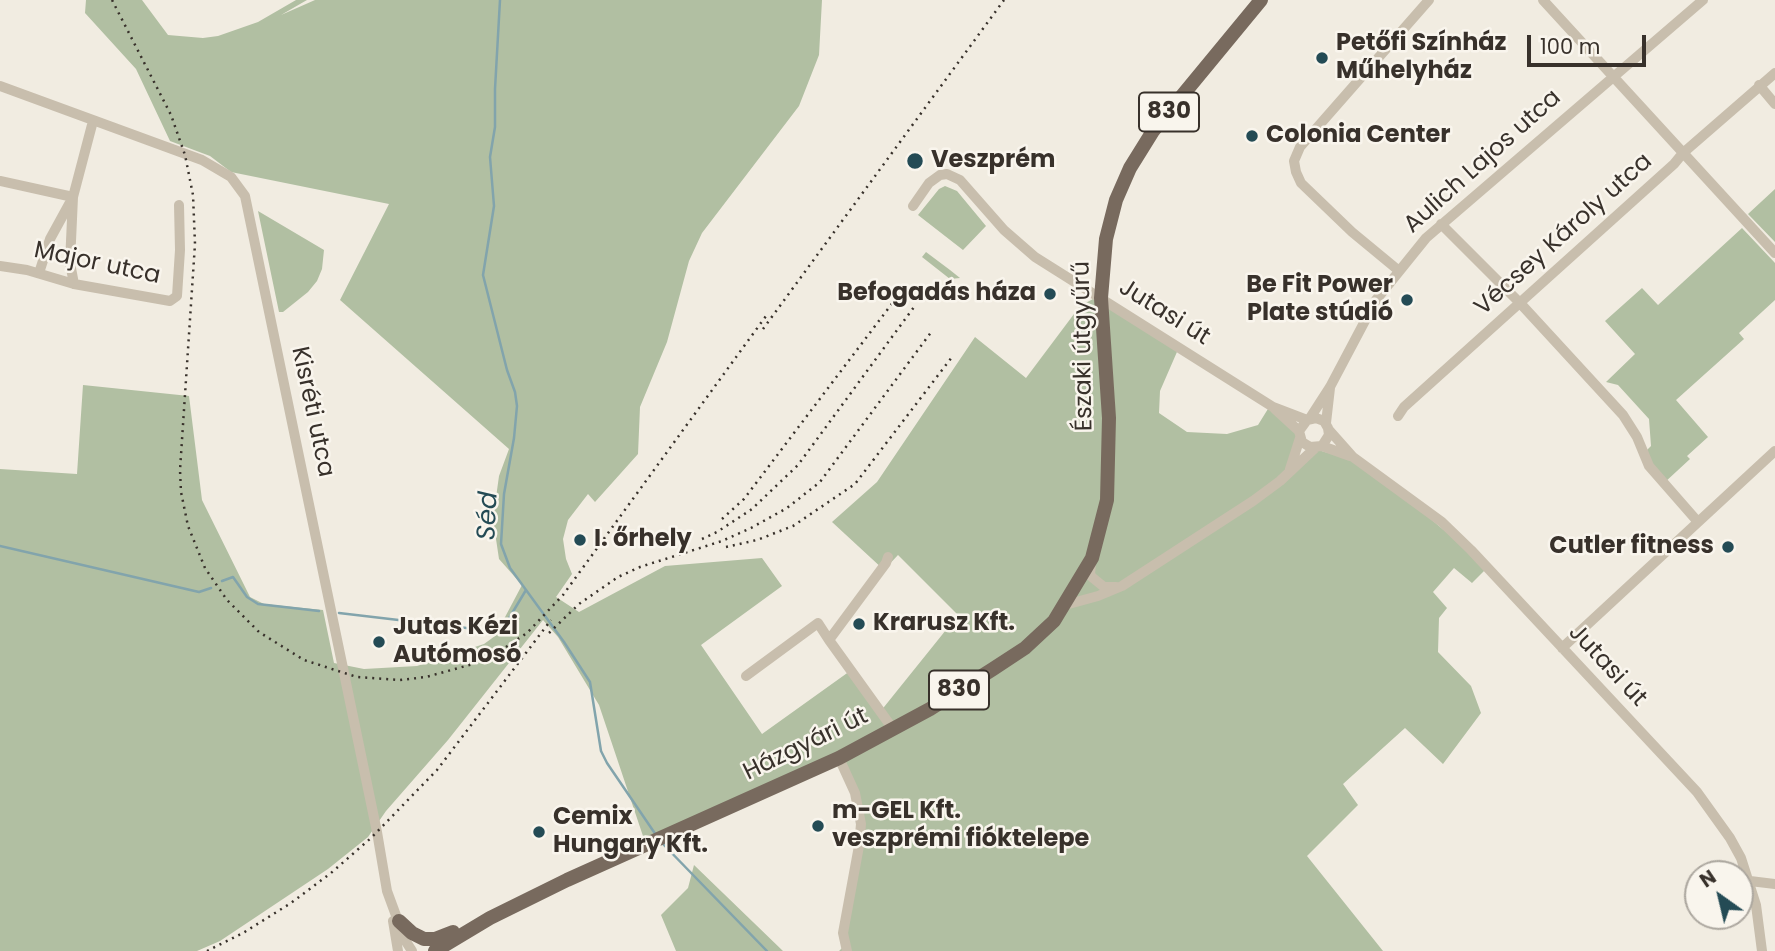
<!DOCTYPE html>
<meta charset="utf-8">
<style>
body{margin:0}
#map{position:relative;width:1775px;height:951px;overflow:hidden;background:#f1ece1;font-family:Poppins,sans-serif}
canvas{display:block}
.north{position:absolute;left:1684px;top:860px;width:70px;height:70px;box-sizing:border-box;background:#f9f5ed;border:2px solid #aca79f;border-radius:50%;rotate:326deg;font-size:19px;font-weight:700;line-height:28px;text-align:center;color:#38312b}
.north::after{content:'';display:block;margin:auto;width:24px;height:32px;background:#244b55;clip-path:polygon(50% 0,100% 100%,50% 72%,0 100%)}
.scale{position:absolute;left:1527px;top:35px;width:119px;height:32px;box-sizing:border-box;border:4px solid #38312b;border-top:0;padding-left:9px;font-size:21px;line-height:24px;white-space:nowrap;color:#38312b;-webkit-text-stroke:5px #f9f5ed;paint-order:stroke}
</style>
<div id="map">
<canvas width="1775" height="951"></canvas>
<div class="north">N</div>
<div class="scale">100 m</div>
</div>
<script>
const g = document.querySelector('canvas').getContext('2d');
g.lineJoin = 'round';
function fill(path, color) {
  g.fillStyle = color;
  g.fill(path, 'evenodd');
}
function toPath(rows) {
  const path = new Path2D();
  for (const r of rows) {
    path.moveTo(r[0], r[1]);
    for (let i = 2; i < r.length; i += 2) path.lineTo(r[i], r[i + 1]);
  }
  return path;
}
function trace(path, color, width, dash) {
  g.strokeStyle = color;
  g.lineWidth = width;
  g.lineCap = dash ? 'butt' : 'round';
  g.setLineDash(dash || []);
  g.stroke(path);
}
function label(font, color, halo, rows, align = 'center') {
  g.font = font + ' Poppins,sans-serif';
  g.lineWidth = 5;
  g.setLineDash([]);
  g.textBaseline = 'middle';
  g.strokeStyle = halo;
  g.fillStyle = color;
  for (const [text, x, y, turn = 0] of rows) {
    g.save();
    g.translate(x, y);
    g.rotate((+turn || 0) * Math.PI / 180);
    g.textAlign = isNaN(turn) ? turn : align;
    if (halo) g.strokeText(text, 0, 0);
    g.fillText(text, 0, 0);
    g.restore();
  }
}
fill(toPath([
 [86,0,142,0,168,35,203,38,218,36,258,22,296,0,307,0,281,15,315,0,822,0,819,55,799,106,702,233,689,261,667,342,640,407,638,454,595,502,588,494,568,520,563,539,566,559,572,574,556,597,579,612,665,566,762,558,782,586,701,645,762,734,850,671,880,712,958,615,898,555,884,570,832,522,877,482,975,337,1026,378,1080,306,1093,299,1180,345,1160,391,1159,413,1187,432,1227,434,1258,425,1271,404,1298,432,1289,467,1315,449,1365,464,1488,567,1472,583,1454,568,1433,592,1447,608,1439,618,1438,652,1471,686,1481,713,1443,764,1405,728,1343,784,1358,805,1307,856,1383,951,839,951,845,945,861,824,840,756,646,845,599,705,558,637,543,620,448,740,386,811,368,837,328,869,220,941,197,951,0,951,0,469,77,474,83,385,189,396,202,500,250,597,264,604,323,610,334,663,364,669,417,666,484,644,495,636,522,585,499,559,493,519,499,476,509,449,340,300,389,204,231,172,210,156,170,141,136,69,85,13],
 [945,186,957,191,986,226,963,250,918,215,939,189],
 [1775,189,1775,242,1748,214],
 [258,211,324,250,322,269,317,281,308,292,283,312,279,312],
 [1742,228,1775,263,1775,300,1739,333,1744,339,1676,400,1708,437,1687,456,1690,459,1664,483,1643,454,1651,446,1649,419,1618,385,1606,382,1635,354,1605,321,1642,288,1658,305],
 [926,252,950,270,960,278,950,279,922,257],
 [694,865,783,951,676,951,661,915,688,888]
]), '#b1bfa2');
trace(toPath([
 [500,0,495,89,495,127,490,157,494,206,483,275,507,370,515,392,517,406,514,438,504,494,501,544,510,568,564,642,590,682,601,751,607,763,656,835],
 [0,546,199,592,211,588],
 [222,581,233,577,247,597,258,604,319,611],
 [339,613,492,631,505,625,526,590],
 [662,843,767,951]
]), '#82a4ac', 2.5);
trace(toPath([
 [1543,0,1775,253],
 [1759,85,1775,104],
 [0,86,202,160,231,177,245,196,377,832,387,891,405,940,412,951],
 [0,181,73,197,50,239,39,273],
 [913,206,929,183,940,175,947,174,960,180,1004,230,1035,257,1273,407,1307,420,1316,418,1324,421,1328,428,1329,435,1322,446,1310,447,1302,442,1299,431,1307,420],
 [1441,224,1520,303,1623,415,1637,437,1649,466,1698,522],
 [0,266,27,270,74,284,170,301,177,296,180,250,179,205],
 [1398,270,1352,232,1301,183,1296,172,1294,161,1300,147,1429,0],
 [74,284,70,263,73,197,93,121],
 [1275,409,1299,431],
 [1398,416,1404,407,1674,164,1683,153,1775,73],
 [1310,418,1330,387,1376,300,1426,238,1703,0],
 [1326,423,1330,388],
 [1329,430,1353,457,1442,522,1471,550,1697,792,1730,838,1741,858,1756,905,1762,951],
 [1322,446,1350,456],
 [1290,469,1300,438],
 [888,557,886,563,829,640,893,729],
 [1091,562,1090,575,1093,578,1104,587,1116,587],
 [1065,605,1098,596,1122,586,1253,501,1280,481,1315,448],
 [1562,648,1775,451],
 [746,676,818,623,829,640],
 [839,758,855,793,861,824,859,846,843,933,847,951],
 [1750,881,1775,884],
 [393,921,398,951]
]), '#c8bead', 10);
trace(toPath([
 [399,921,412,933,424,939,435,939,453,932],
 [435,951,490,918,567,880,839,758,930,709,993,669,1025,648,1054,621,1092,558,1107,500,1109,418,1101,298,1106,239,1116,200,1130,168,1153,131,1261,0]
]), '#786a5e', 14);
trace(toPath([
 [112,0,171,115,185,155,193,195,195,244,180,470,181,492,188,526,205,568,227,600,259,632,304,660,357,677,400,680,426,677,473,664,494,655,527,633,563,595,766,316],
 [763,329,1004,0],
 [722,519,744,499,897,297],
 [702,539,717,532,752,509,798,465,914,307],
 [726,547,757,540,793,526,855,484,952,357],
 [549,633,579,604,618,577,640,567,722,541,751,528,787,508,820,482,932,331],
 [207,951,243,933,291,903,331,873,371,838,437,770,551,620]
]), '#38312b', 2.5, [2, 5]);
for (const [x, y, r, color] of [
 [1322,58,7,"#244b55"],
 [1252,136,7,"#244b55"],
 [915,161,9,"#244b55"],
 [1050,294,7,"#244b55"],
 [1407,300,7,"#244b55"],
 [580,540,7,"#244b55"],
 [1728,547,7,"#244b55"],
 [859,624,7,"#244b55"],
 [379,642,7,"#244b55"],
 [818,826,7,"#244b55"],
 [539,832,7,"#244b55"]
]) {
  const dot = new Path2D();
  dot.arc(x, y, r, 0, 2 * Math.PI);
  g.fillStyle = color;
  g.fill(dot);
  trace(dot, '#f9f5ed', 2.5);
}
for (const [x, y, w] of [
 [1169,112,60],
 [959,690,60]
]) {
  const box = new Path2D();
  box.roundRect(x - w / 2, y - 19.5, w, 39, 5);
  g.fillStyle = '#f9f5ed';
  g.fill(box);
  trace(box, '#38312b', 2);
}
label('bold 23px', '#38312b', null, [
 ["830",1169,112],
 ["830",959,690]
]);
label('bold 24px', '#38312b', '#f9f5ed', [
 ["Petőfi Színház",1336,44],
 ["Műhelyház",1336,72],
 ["Colonia Center",1266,136],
 ["Veszprém",931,161],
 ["Be Fit Power",1393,286,"right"],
 ["Plate stúdió",1393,314,"right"],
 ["Befogadás háza",1036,294,"right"],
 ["I. őrhely",594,540],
 ["Cutler fitness",1714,547,"right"],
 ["Krarusz Kft.",873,624],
 ["Jutas Kézi",393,628],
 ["Autómosó",393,656],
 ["m-GEL Kft.",832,812],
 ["veszprémi fióktelepe",832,840],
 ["Cemix",553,818],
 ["Hungary Kft.",553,846]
], 'left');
label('24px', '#38312b', '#f9f5ed', [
 ["Aulich Lajos utca",1483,162,-42],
 ["Vécsey Károly utca",1564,235,-42],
 ["Major utca",97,264,12],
 ["Jutasi út",1164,313,32],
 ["Északi útgyűrű",1084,346,-91],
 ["Kisréti utca",312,412,78],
 ["Jutasi út",1607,666,47],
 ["Házgyári út",806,745,-26]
]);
label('italic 26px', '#244b55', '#f9f5ed', [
 ["Séd",489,516,-87]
]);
</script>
